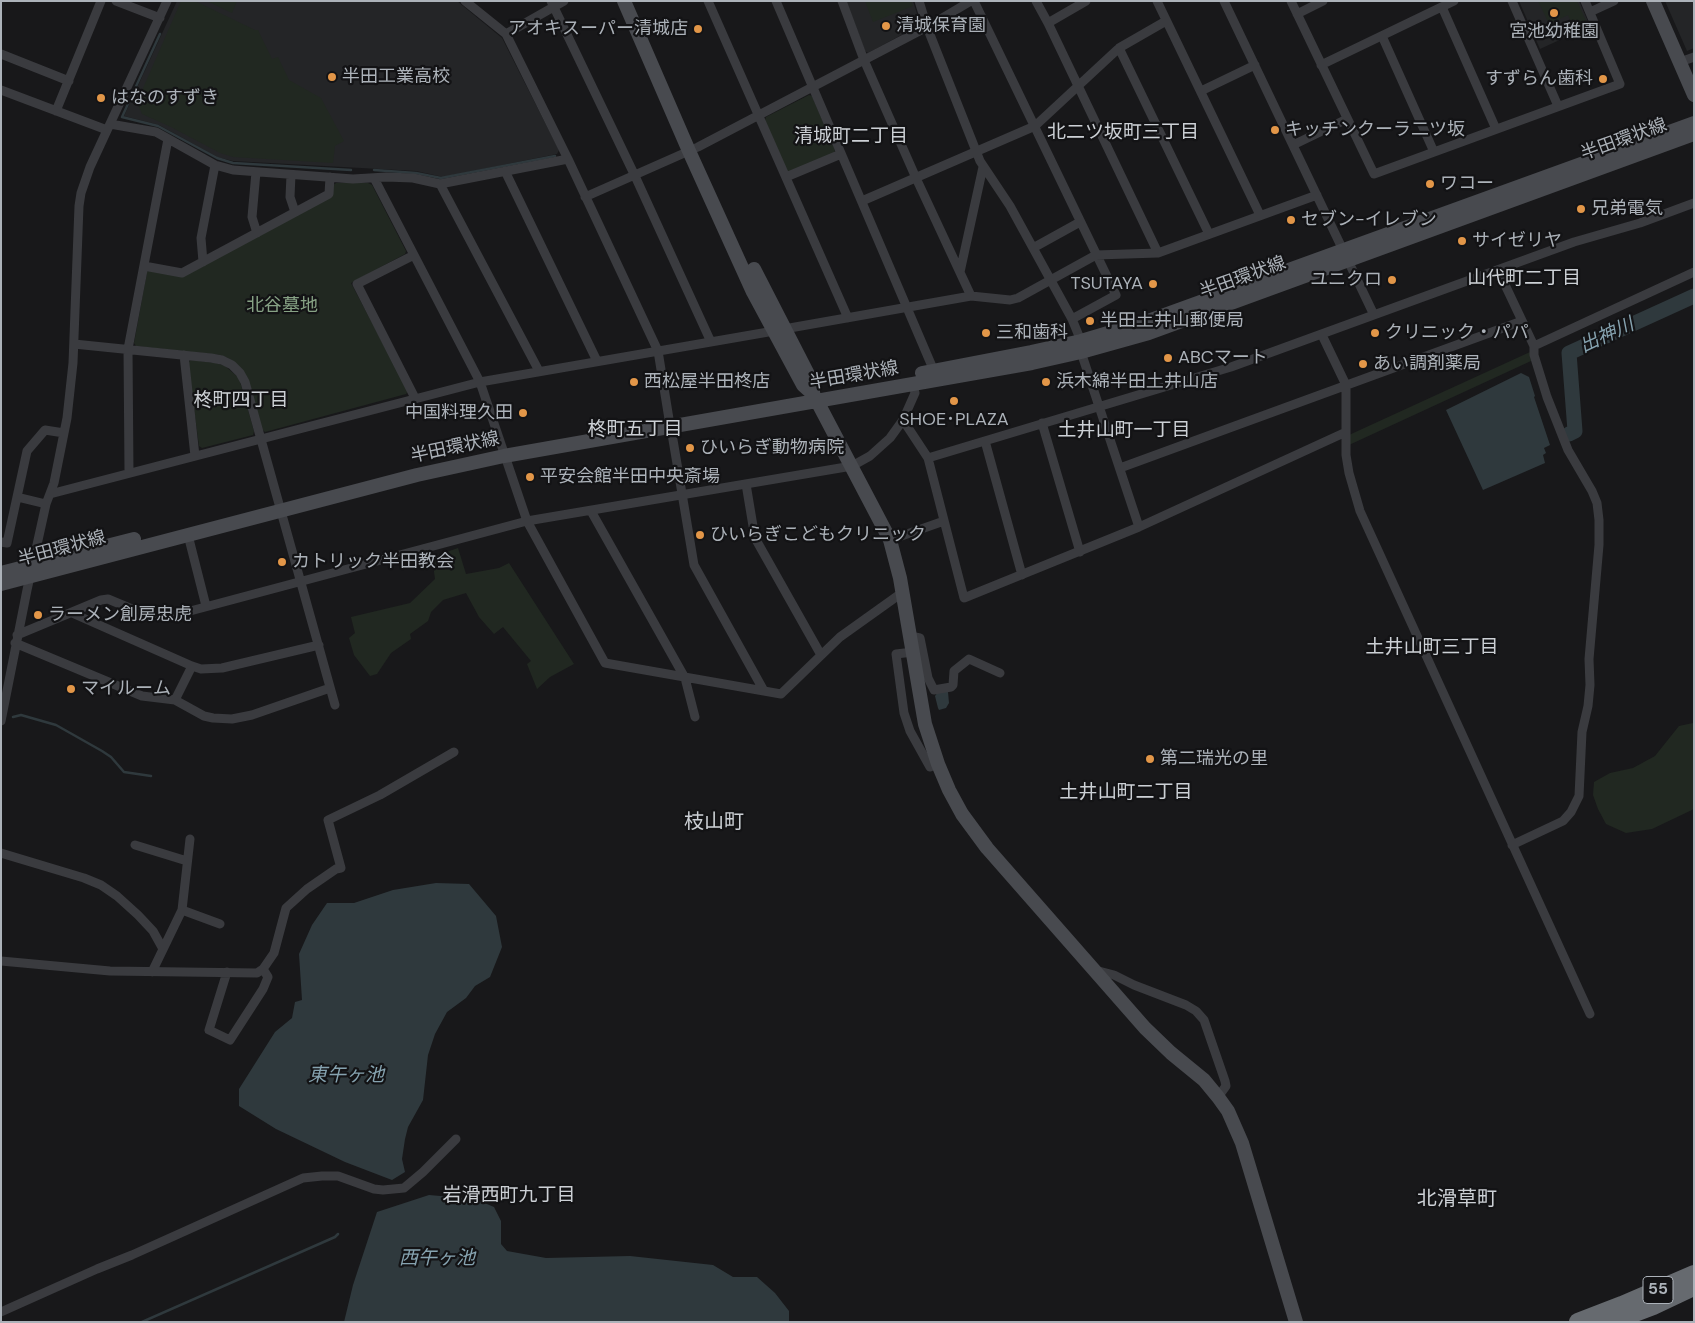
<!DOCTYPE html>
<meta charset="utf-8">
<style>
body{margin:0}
#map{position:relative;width:1695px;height:1323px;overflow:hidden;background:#18181a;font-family:"DM Sans",sans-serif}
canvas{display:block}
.frame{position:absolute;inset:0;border:2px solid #acb2b9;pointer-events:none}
</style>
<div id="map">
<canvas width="1695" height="1323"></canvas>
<div class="frame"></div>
</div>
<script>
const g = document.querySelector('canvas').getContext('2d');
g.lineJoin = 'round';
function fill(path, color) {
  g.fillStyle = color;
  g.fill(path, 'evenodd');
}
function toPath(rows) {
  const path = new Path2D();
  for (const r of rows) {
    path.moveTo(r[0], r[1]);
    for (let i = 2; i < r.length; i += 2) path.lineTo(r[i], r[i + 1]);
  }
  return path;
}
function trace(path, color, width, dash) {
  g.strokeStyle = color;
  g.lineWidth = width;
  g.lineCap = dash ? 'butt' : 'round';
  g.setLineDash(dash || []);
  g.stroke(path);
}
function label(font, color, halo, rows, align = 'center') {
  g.font = font + ' "DM Sans","Noto Sans JP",sans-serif';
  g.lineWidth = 4.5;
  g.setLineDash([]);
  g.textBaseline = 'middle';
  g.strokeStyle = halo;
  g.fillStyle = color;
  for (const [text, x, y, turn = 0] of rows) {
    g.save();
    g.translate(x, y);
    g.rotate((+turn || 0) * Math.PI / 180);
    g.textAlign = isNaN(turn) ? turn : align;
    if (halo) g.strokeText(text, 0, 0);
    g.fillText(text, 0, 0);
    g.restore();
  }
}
fill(toPath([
 [177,1,457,1,502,38,559,150,557,154,443,177,416,171,233,161,217,157,159,125,124,116],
 [846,1,913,1,919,20,918,26,868,53,865,51],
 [1519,1,1579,1,1590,26,1540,49],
 [1665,1,1694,1,1694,48,1687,51]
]), '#242527');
fill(toPath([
 [181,1,195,1,255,30,258,30,272,59,278,57,289,80,321,98,344,141,335,146,333,163,233,157,220,153,171,127,142,114,137,102],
 [207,1,237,1,232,13],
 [865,1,911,1,913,6,873,22],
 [1538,1,1577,1,1588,25,1575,30,1568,15,1549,24],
 [809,95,812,96,835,150,834,153,791,172,787,171,765,121,766,117],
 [336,183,368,183,372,185,406,251,405,254,351,283,408,391,406,394,265,432,262,429,235,363,228,358,220,355,136,346,134,343,147,272,150,270,182,276,332,195,333,185],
 [1530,352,1531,361,1349,445,1349,435],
 [191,360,216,363,225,366,239,378,254,431,253,435,202,448,199,446,188,363],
 [458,548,466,574,499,568,509,563,574,664,550,677,537,689,527,664,531,661,503,627,494,634,479,617,466,593,443,600,431,612,428,621,410,634,411,639,391,653,377,674,370,676,354,655,349,638,355,633,351,617,410,603,435,579,432,557],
 [1693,723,1694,809,1652,829,1626,833,1606,824,1598,809,1593,795,1594,782,1610,773,1633,768,1655,756,1679,726]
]), '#212821');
fill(toPath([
 [1521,373,1529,377,1535,396,1534,397,1550,445,1544,448,1546,453,1543,455,1545,463,1483,490,1446,410],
 [938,692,948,692,949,703,946,708,939,710,938,708,935,696],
 [436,883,469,884,496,916,502,947,490,977,475,986,466,998,447,1012,435,1034,428,1055,423,1100,408,1127,405,1139,402,1159,405,1172,392,1180,345,1162,276,1129,239,1106,239,1089,275,1032,292,1018,295,1002,302,1000,299,954,312,925,327,903,354,903,393,890],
 [429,1195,475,1199,494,1207,501,1221,501,1244,507,1251,546,1258,630,1256,713,1265,733,1277,757,1277,775,1293,789,1311,789,1322,344,1322,353,1285,377,1212]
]), '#2f393d');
trace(toPath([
 [160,34,122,117,158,126,217,158,233,163,351,170],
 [374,170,416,173,441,178,555,156],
 [13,717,21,715,56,725,102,751,111,757,124,772,151,776],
 [142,1322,335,1237,338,1234]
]), '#2f393d', 2.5);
trace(toPath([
 [1569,434,1575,431,1569,353,1694,296]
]), '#2f393d', 15);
trace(toPath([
 [116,1,160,18],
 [465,1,506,34,568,159,658,351,669,419],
 [551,1,635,176,711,342],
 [708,1,848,318],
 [776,1,934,371],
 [842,1,864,60,916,178,971,296],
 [919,1,927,27,980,161,1010,206,1072,319,1081,341],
 [974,1,1116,295,1072,319],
 [1036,1,1048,23,1158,253],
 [1157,1,1260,215],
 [1224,1,1374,315],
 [1291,1,1374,174,1620,84,1585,1],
 [1512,1,1558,106],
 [1442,7,1496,129],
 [1590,12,1614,1],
 [1297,14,1323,1],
 [1048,23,1086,1],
 [506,34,564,1],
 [1382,36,1434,152],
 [1119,48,1209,234],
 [1,54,69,81],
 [1680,62,1694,57],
 [1321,65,1454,1],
 [1,90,107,130],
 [1201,91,1255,65],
 [56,111,101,1],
 [110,124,156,132,215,165,233,170,353,179,386,177,413,178,440,184,568,159],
 [1293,145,1347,119],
 [505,171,597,361],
 [256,172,252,217,257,233],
 [291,175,290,197,295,212],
 [786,177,841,154],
 [374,178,480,382,527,521,605,663,781,694,840,637,903,592],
 [440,184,539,371],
 [585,197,698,147,927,27,971,1],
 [862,201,1035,126,1119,48,1166,21],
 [1033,248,1080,222],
 [414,255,357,284,415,398],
 [203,262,201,238,215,165],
 [144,266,182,273,329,194,330,177],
 [1498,270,1534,346,1534,355,1547,397,1568,450,1592,491,1597,503,1599,520,1599,545,1589,659,1590,685,1588,706,1582,732,1579,796,1571,812,1563,821,1512,845],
 [960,272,983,167],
 [784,329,971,296,1010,300,1018,298,1096,255,1158,253,1317,195],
 [1322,335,1346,385,1346,455,1349,473,1360,511,1590,1014],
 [74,344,211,358,222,360,232,365,240,373,245,382,335,705],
 [1534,346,1694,272],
 [1081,352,1139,527],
 [184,355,195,456],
 [903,420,928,458,964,598,1139,527,1346,432],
 [1042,423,1080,552],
 [671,428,694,565,764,691],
 [985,441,1022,575],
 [928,458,1231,367,1574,242,1640,223,1694,203],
 [1120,468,1522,321],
 [129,473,128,349,168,139],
 [746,484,755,538,821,655],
 [50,494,480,382,774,331],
 [17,497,46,504],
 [591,511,685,678,695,717],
 [188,535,206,606],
 [890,540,944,521],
 [1,542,7,543,27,451,45,430,64,433],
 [72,613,192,666,201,669,222,668,319,645],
 [17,635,101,600,108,599,144,614,154,616,179,614,527,521,852,466,870,456,890,438,903,420,915,393,913,384],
 [910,636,920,638,928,678,934,690,951,687,953,685,954,671,969,659,1000,673],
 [15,643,142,696,175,700,204,716,213,718,232,719,252,715,330,688],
 [913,652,896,654,904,713,910,731,930,767,938,764],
 [175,700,192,666],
 [1,721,27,590,46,504,54,483,67,418,73,363,79,206,81,193,90,167,167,1],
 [135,845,187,861],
 [1,853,84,878,101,885,117,896,138,915,153,931,163,949],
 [182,910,220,924],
 [1,961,110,971,257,973,263,969,274,953,286,908,307,889,336,869,341,868,328,820,380,795,454,752],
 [1095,970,1114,975,1134,985,1186,1005,1196,1011,1204,1020,1225,1081,1226,1086,1218,1097],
 [152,972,182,910,190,839],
 [227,972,209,1030,230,1040,263,989,268,977,263,969],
 [1,1312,97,1269,132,1255,303,1178,322,1176,338,1176,374,1189,383,1190,404,1188,423,1172,456,1139]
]), '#3a3b3f', 9);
trace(toPath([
 [624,1,689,151,753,292,803,385,813,394,817,401,890,540,900,578,925,724,938,764,949,790,962,814,987,848,1145,1028,1171,1053,1204,1080,1218,1097,1228,1111,1242,1143,1296,1322],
 [1653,1,1694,95],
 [754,269,813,384,813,393],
 [922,373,1031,352,1081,341,1145,322,1694,123],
 [1,573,134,539],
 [1,584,417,475,504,456,1032,363,1081,352,1149,333,1694,134]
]), '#484a4f', 14);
trace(toPath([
 [1614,1321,1653,1306,1691,1288],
 [1578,1322,1622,1305,1694,1274]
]), '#666a6f', 18);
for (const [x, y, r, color] of [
 [1554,13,5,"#e29648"],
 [886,26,5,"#e29648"],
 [698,29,5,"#e29648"],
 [332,77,5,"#e29648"],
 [1603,79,5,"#e29648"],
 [101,98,5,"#e29648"],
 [1275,130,5,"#e29648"],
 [1430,184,5,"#e29648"],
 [1581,209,5,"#e29648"],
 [1291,220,5,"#e29648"],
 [1462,241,5,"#e29648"],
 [1392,280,5,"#e29648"],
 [1153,284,5,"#e29648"],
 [1090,321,5,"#e29648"],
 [986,333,5,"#e29648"],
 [1375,333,5,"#e29648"],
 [1168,358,5,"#e29648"],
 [1363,364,5,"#e29648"],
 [634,382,5,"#e29648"],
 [1046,382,5,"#e29648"],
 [954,401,5,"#e29648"],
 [523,413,5,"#e29648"],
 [690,448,5,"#e29648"],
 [530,477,5,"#e29648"],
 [700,535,5,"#e29648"],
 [282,562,5,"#e29648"],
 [38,615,5,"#e29648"],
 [71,689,5,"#e29648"],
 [1150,759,5,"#e29648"]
]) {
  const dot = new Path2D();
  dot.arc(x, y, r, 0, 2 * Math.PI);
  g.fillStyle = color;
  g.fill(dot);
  trace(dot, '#131315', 2);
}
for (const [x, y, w] of [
 [1658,1290,30]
]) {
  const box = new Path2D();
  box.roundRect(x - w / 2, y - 13.5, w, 27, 4);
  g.fillStyle = '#131315';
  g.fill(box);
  trace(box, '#acb2b9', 1);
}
label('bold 16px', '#acb2b9', null, [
 ["55",1658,1290]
]);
label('18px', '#acb2b9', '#131315', [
 ["清城保育園",896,26],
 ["アオキスーパー清城店",688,29,"right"],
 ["宮池幼稚園",1554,32,"center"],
 ["半田工業高校",342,77],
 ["すずらん歯科",1593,79,"right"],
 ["はなのすずき",111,98],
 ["キッチンクーラ二ツ坂",1285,130],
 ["ワコー",1440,184],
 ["兄弟電気",1591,209],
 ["セブン-イレブン",1301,220],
 ["サイゼリヤ",1472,241],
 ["ユニクロ",1382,280,"right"],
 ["TSUTAYA",1143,284,"right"],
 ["半田土井山郵便局",1100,321],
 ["三和歯科",996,333],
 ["クリニック・パパ",1385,333],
 ["ABCマート",1178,358],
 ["あい調剤薬局",1373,364],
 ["西松屋半田柊店",644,382],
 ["浜木綿半田土井山店",1056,382],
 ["中国料理久田",513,413,"right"],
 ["SHOE･PLAZA",954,420,"center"],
 ["ひいらぎ動物病院",700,448],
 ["平安会館半田中央斎場",540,477],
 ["ひいらぎこどもクリニック",710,535],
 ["カトリック半田教会",292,562],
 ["ラーメン創房忠虎",48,615],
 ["マイルーム",81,689],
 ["第二瑞光の里",1160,759]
], 'left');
label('18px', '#acb2b9', '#131315', [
 ["半田環状線",1624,140,-20],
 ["半田環状線",1243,278,-20],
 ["半田環状線",854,376,-10],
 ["半田環状線",455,448,-12],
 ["半田環状線",62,549,-15]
]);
label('18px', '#87a285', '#131315', [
 ["北谷墓地",282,306]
]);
label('19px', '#ccd0d5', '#131315', [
 ["北二ツ坂町三丁目",1123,133],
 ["清城町二丁目",851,137],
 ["山代町二丁目",1524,279],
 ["柊町四丁目",241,401],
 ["柊町五丁目",635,430],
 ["土井山町一丁目",1124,431],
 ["土井山町三丁目",1432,648],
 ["土井山町二丁目",1126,793],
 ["岩滑西町九丁目",509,1196]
]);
label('italic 19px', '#86a3b0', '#131315', [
 ["出神川",1607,336,-25],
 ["東午ヶ池",346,1076],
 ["西午ヶ池",437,1259]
]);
label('20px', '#ccd0d5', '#131315', [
 ["枝山町",714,823],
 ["北滑草町",1457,1200]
]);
</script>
